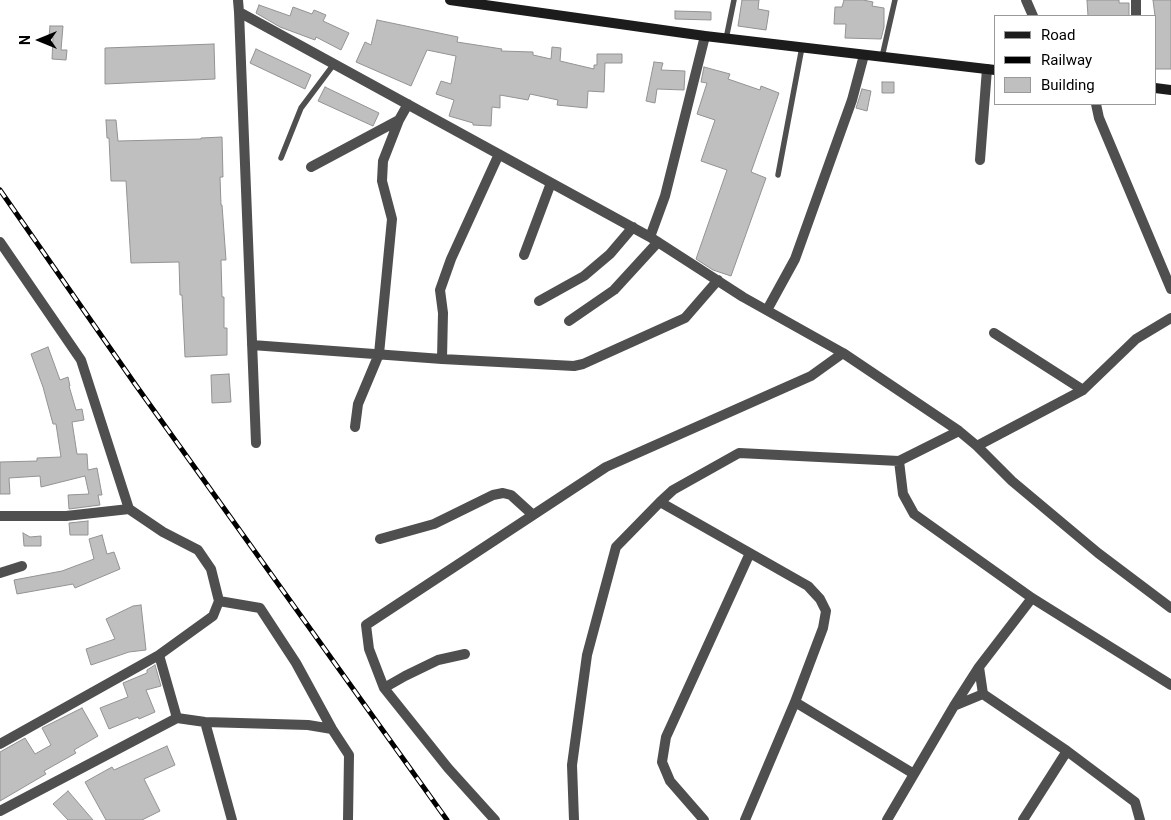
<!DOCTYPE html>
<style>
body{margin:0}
#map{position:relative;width:1171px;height:820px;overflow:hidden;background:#fff;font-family:Roboto,sans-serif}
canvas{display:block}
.legend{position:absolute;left:994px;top:15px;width:162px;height:90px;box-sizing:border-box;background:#fff;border:1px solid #999;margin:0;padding:6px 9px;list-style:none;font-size:15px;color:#000}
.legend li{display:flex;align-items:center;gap:10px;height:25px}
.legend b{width:25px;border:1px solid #999}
.north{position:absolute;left:15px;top:15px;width:50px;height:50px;-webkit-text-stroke:4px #fff;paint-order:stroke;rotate:270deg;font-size:14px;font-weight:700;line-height:20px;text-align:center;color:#000}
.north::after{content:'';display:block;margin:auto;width:18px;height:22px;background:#000;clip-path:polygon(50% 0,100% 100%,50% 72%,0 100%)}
</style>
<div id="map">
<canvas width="1171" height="820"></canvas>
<ul class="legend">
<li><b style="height:6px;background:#1c1c1c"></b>Road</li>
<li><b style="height:6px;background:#000"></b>Railway</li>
<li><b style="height:14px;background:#bfbfbf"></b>Building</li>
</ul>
<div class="north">N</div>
</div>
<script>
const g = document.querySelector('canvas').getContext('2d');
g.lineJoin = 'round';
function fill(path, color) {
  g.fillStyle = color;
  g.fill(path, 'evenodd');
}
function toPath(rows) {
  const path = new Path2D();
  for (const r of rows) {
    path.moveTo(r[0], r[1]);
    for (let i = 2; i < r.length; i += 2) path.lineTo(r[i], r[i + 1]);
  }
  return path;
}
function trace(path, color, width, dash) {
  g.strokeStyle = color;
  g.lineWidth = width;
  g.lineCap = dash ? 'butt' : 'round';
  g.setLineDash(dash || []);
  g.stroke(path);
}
const building = toPath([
 [742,0,759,0,758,9,769,11,766,30,738,26,742,0],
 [844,0,863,0,873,2,872,6,884,8,884,27,881,39,845,38,846,24,834,24,835,7,842,7,844,0],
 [1087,0,1119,0,1119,3,1129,3,1129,16,1088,16,1087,0],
 [1153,0,1171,0,1171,69,1155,69,1155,16,1153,0],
 [259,5,290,16,293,7,312,14,314,10,326,15,323,21,349,33,341,50,316,37,315,40,280,27,256,13,259,5],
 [675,11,711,12,711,20,675,19,675,11],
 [377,20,458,37,457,42,502,49,501,51,533,52,533,55,551,59,552,47,561,48,560,61,594,69,594,65,597,65,597,54,622,54,622,63,605,63,604,92,588,91,587,108,557,105,558,100,530,94,528,100,500,95,500,108,492,107,491,126,473,125,473,123,449,116,454,100,436,94,441,81,451,84,456,56,427,50,411,86,356,62,365,42,371,45,377,20],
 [50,26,63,26,61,50,67,50,66,60,52,59,53,37,49,37,50,26],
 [214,44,215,79,105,84,105,48,214,44],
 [256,49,311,75,305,89,250,63,256,49],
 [654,62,663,63,661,70,685,71,684,90,657,89,655,103,646,101,654,62],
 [704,67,730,74,728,79,760,90,761,86,779,93,751,172,766,178,731,276,713,270,696,259,727,170,701,161,715,120,697,114,707,83,701,82,704,67],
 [882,82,894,82,894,93,882,93,882,82],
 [325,87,379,113,373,126,318,101,325,87],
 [862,89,871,91,867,111,856,108,862,89],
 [106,120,116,120,118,141,201,139,201,138,222,137,223,177,220,177,221,205,222,205,226,260,221,260,222,297,224,297,224,328,227,328,227,355,185,357,182,295,180,295,179,262,131,263,126,181,111,181,109,138,107,138,106,120],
 [48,347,60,380,68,377,70,386,69,386,76,410,82,409,84,420,72,422,77,454,87,454,88,470,97,468,102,495,98,495,100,505,69,509,68,495,89,494,85,476,41,487,40,476,9,478,10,494,0,494,0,462,37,461,37,458,61,457,56,424,53,424,43,387,31,354,48,347],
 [229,374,231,402,212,403,211,375,229,374],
 [88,521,88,535,70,535,69,523,88,521],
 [23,533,30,537,41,536,41,546,24,546,23,533],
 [102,535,107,554,114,552,120,569,75,588,73,584,17,594,14,580,62,571,94,559,89,539,102,535],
 [141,605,146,650,129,652,91,665,86,649,115,639,106,619,133,606,141,605],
 [155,665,161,686,146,690,155,712,139,719,138,717,109,729,100,708,128,697,123,683,147,673,147,670,155,665],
 [82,708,98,736,74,750,76,753,44,771,46,774,0,801,0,752,25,738,35,754,51,745,42,728,82,708],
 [167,746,175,765,144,779,160,811,142,820,106,820,85,782,112,767,114,770,167,746],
 [68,791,93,820,68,820,53,804,68,791]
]);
fill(building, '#bfbfbf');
trace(building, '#939393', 1);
trace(toPath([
 [726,39,734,0],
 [882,57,895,0],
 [281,158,301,108,334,64],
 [778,175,802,47]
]), '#4f4f4f', 5.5);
trace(toPath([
 [238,0,239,12,650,237,743,297,843,353,959,431,977,446,1012,481,1098,553,1171,608],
 [1026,0,1033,16],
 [1136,0,1136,16],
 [239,12,256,443],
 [1096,104,1099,118,1171,289],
 [980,160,987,69],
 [311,167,399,120],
 [650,237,665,196,705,36],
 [0,242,81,360,129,509,66,516,0,516],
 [524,255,551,183],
 [539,301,584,276,610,254,633,227],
 [767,310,795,259,852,100,864,55],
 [569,321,614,290,658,242],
 [994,333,1083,390],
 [252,345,442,359,574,366,583,364,685,318,718,280],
 [442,359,443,313,440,290,451,259,499,154],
 [355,427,358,404,379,354,392,219,382,181,383,161,399,120,408,104],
 [977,446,1083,390,1136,339,1171,318],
 [899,461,903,494,914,514,1032,598,1171,685],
 [660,502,808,586,820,599,826,611,823,628,795,702,745,820],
 [380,539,434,524,493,495,503,493,511,495,533,515],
 [0,573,22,566],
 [219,601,260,608,296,663,332,729,349,755,348,820],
 [159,655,177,718],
 [979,667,983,694,1067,751,1023,820],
 [384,688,405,676,438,660,465,654],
 [795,702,914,774],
 [954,706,983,694],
 [205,722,232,820],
 [0,744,159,655,213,616,219,601,211,569,198,550,163,532,129,509],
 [1067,751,1135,802,1140,820],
 [0,811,177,718,205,722,308,725,332,729],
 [495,820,448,768,384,688,369,649,366,625,606,467,811,376,843,353],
 [574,820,572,765,587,655,616,547,660,502,673,490,739,453,899,461,959,431],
 [704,820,670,781,662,762,666,737,750,553],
 [887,820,954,706,979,667,1032,598]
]), '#4f4f4f', 10);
trace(toPath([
 [450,0,705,36,995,70],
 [1155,88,1171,90]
]), '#1c1c1c', 10);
const rail = toPath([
 [0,190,135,384,447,820]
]);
trace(rail, '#000', 5);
trace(rail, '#fff', 3, [9]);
</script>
